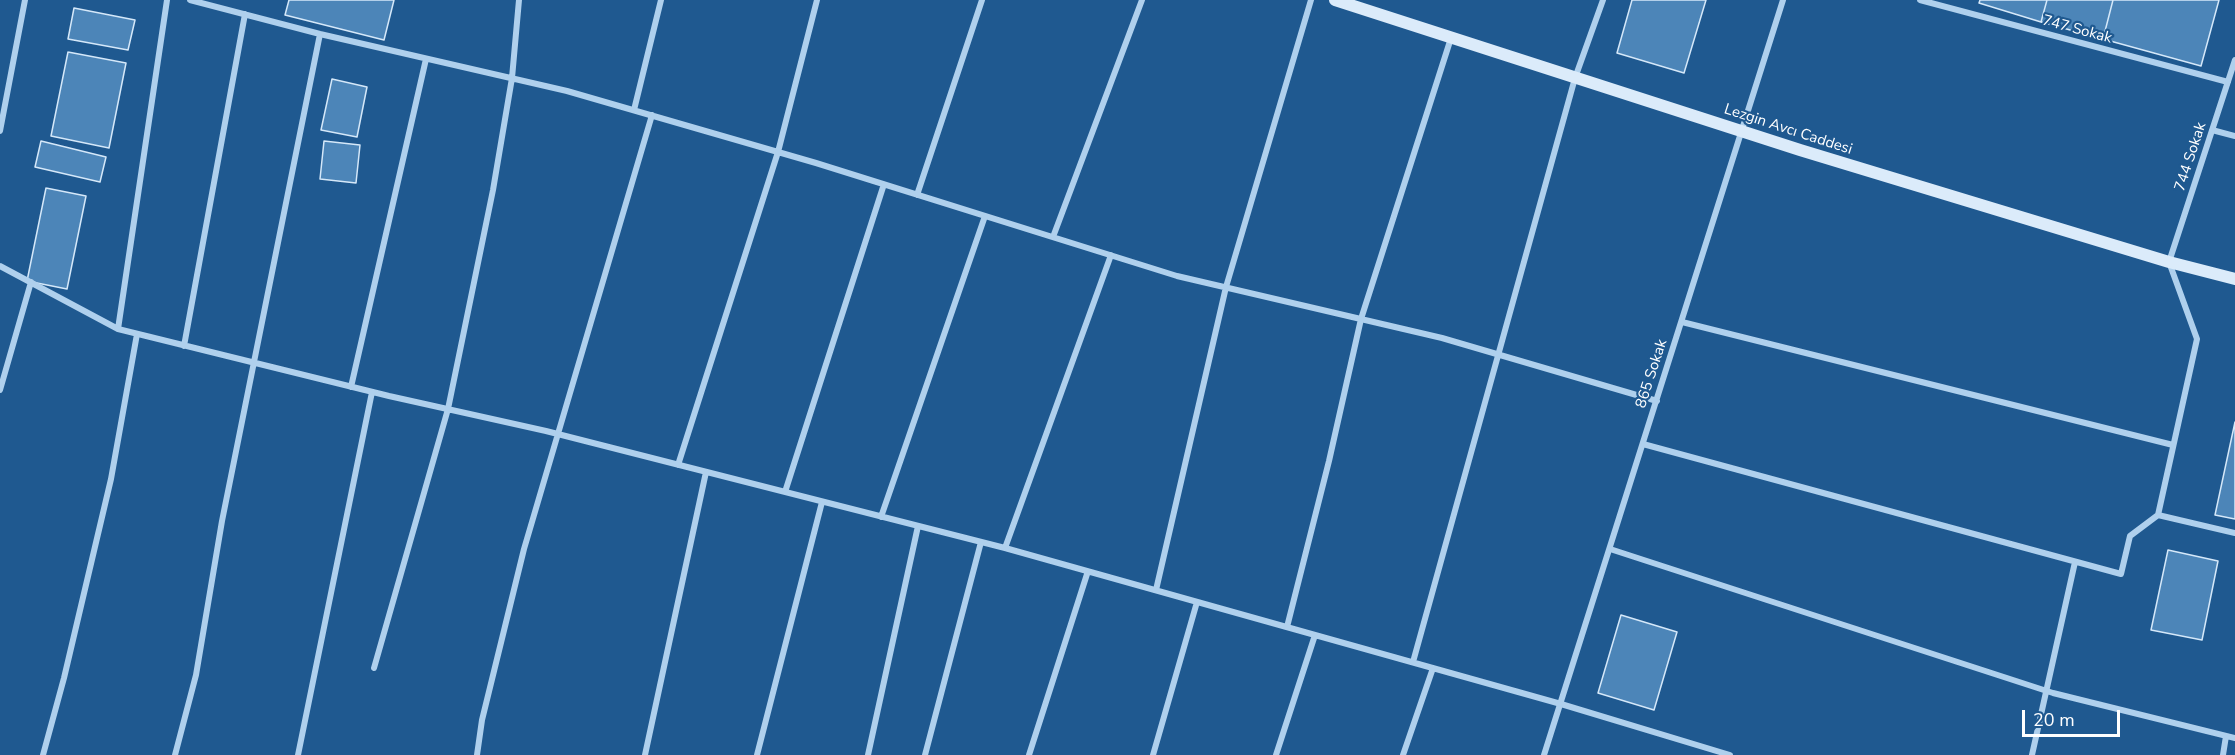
<!DOCTYPE html>
<meta charset="utf-8">
<style>
body{margin:0}
#map{position:relative;width:2235px;height:755px;overflow:hidden;background:#1f5990;font-family:"Nunito Sans",sans-serif}
canvas{display:block}
.scale{position:absolute;left:2022px;top:710px;width:98px;height:27px;box-sizing:border-box;border:3px solid #fff;border-top:0;padding-left:8px;font-size:18px;line-height:21px;white-space:nowrap;color:#fff;-webkit-text-stroke:4px #1f5990;paint-order:stroke}
</style>
<div id="map">
<canvas width="2235" height="755"></canvas>
<div class="scale">20 m</div>
</div>
<script>
const g = document.querySelector('canvas').getContext('2d');
g.lineJoin = 'round';
function fill(path, color) {
  g.fillStyle = color;
  g.fill(path, 'evenodd');
}
function toPath(rows) {
  const path = new Path2D();
  for (const r of rows) {
    path.moveTo(r[0], r[1]);
    for (let i = 2; i < r.length; i += 2) path.lineTo(r[i], r[i + 1]);
  }
  return path;
}
function trace(path, color, width, dash) {
  g.strokeStyle = color;
  g.lineWidth = width;
  g.lineCap = dash ? 'butt' : 'round';
  g.setLineDash(dash || []);
  g.stroke(path);
}
function label(font, color, halo, rows, align = 'center') {
  g.font = font + ' "Nunito Sans",sans-serif';
  g.lineWidth = 4.5;
  g.setLineDash([]);
  g.textBaseline = 'middle';
  g.strokeStyle = halo;
  g.fillStyle = color;
  for (const [text, x, y, turn = 0] of rows) {
    g.save();
    g.translate(x, y);
    g.rotate((+turn || 0) * Math.PI / 180);
    g.textAlign = isNaN(turn) ? turn : align;
    if (halo) g.strokeText(text, 0, 0);
    g.fillText(text, 0, 0);
    g.restore();
  }
}
const building = toPath([
 [289,0,394,0,384,40,285,15,289,0],
 [1632,0,1706,0,1684,73,1617,53,1632,0],
 [1980,0,2047,0,2041,22,1979,3,1980,0],
 [2047,0,2113,0,2103,39,2041,22,2047,0],
 [2113,0,2219,0,2201,66,2103,39,2113,0],
 [74,8,135,20,128,50,68,39,74,8],
 [68,52,126,63,109,148,51,136,68,52],
 [332,79,367,87,357,137,321,130,332,79],
 [41,141,106,157,100,182,35,167,41,141],
 [324,141,360,145,356,183,320,179,324,141],
 [46,188,86,196,67,289,27,281,46,188],
 [2235,422,2235,519,2215,515,2235,422],
 [2168,550,2218,561,2202,640,2151,630,2168,550],
 [1621,615,1677,632,1654,710,1598,693,1621,615]
]);
fill(building, '#4c85b8');
trace(building, '#d5e8f9', 1.5);
trace(toPath([
 [190,0,320,34,567,91,816,163,1177,276,1442,338,1657,401],
 [1920,0,2228,82],
 [634,110,661,0],
 [2212,130,2235,136],
 [0,131,25,0],
 [917,195,982,0],
 [1053,237,1142,0],
 [0,266,118,329,389,396,546,431,1005,548,1561,704,1730,755],
 [1682,322,2173,445],
 [118,329,167,0],
 [184,346,245,14],
 [351,387,426,59],
 [0,390,31,282],
 [1643,444,2121,574,2130,536,2158,515,2197,339,2169,262,2235,60],
 [678,465,778,152,817,0],
 [785,492,884,184],
 [2158,515,2235,533],
 [881,517,985,216],
 [1005,548,1111,255],
 [1610,549,2053,693,2235,738],
 [1156,590,1226,287,1311,0],
 [1287,627,1329,461,1361,319,1451,38],
 [1413,662,1575,78,1603,0],
 [374,668,448,409,493,190,512,78,519,0],
 [43,755,64,678,111,479,137,334],
 [175,755,196,675,222,521,320,34],
 [298,755,372,392],
 [477,755,482,720,524,549,652,115],
 [645,755,706,472],
 [757,755,822,502],
 [868,755,918,526],
 [925,755,981,542],
 [1029,755,1088,571],
 [1153,755,1197,602],
 [1276,755,1315,635],
 [1403,755,1433,668],
 [1544,755,1783,0],
 [2032,755,2075,562],
 [2223,755,2226,736]
]), '#afd0ed', 6);
trace(toPath([
 [1335,0,1800,150,2169,262,2235,279]
]), '#dbebfa', 12);
label('15px', '#fff', '#1f5990', [
 ["747 Sokak",2077,30,15],
 ["Lezgin Avcı Caddesi",1788,130,18],
 ["744 Sokak",2191,157,-72],
 ["865 Sokak",1652,374,-72]
]);
</script>
